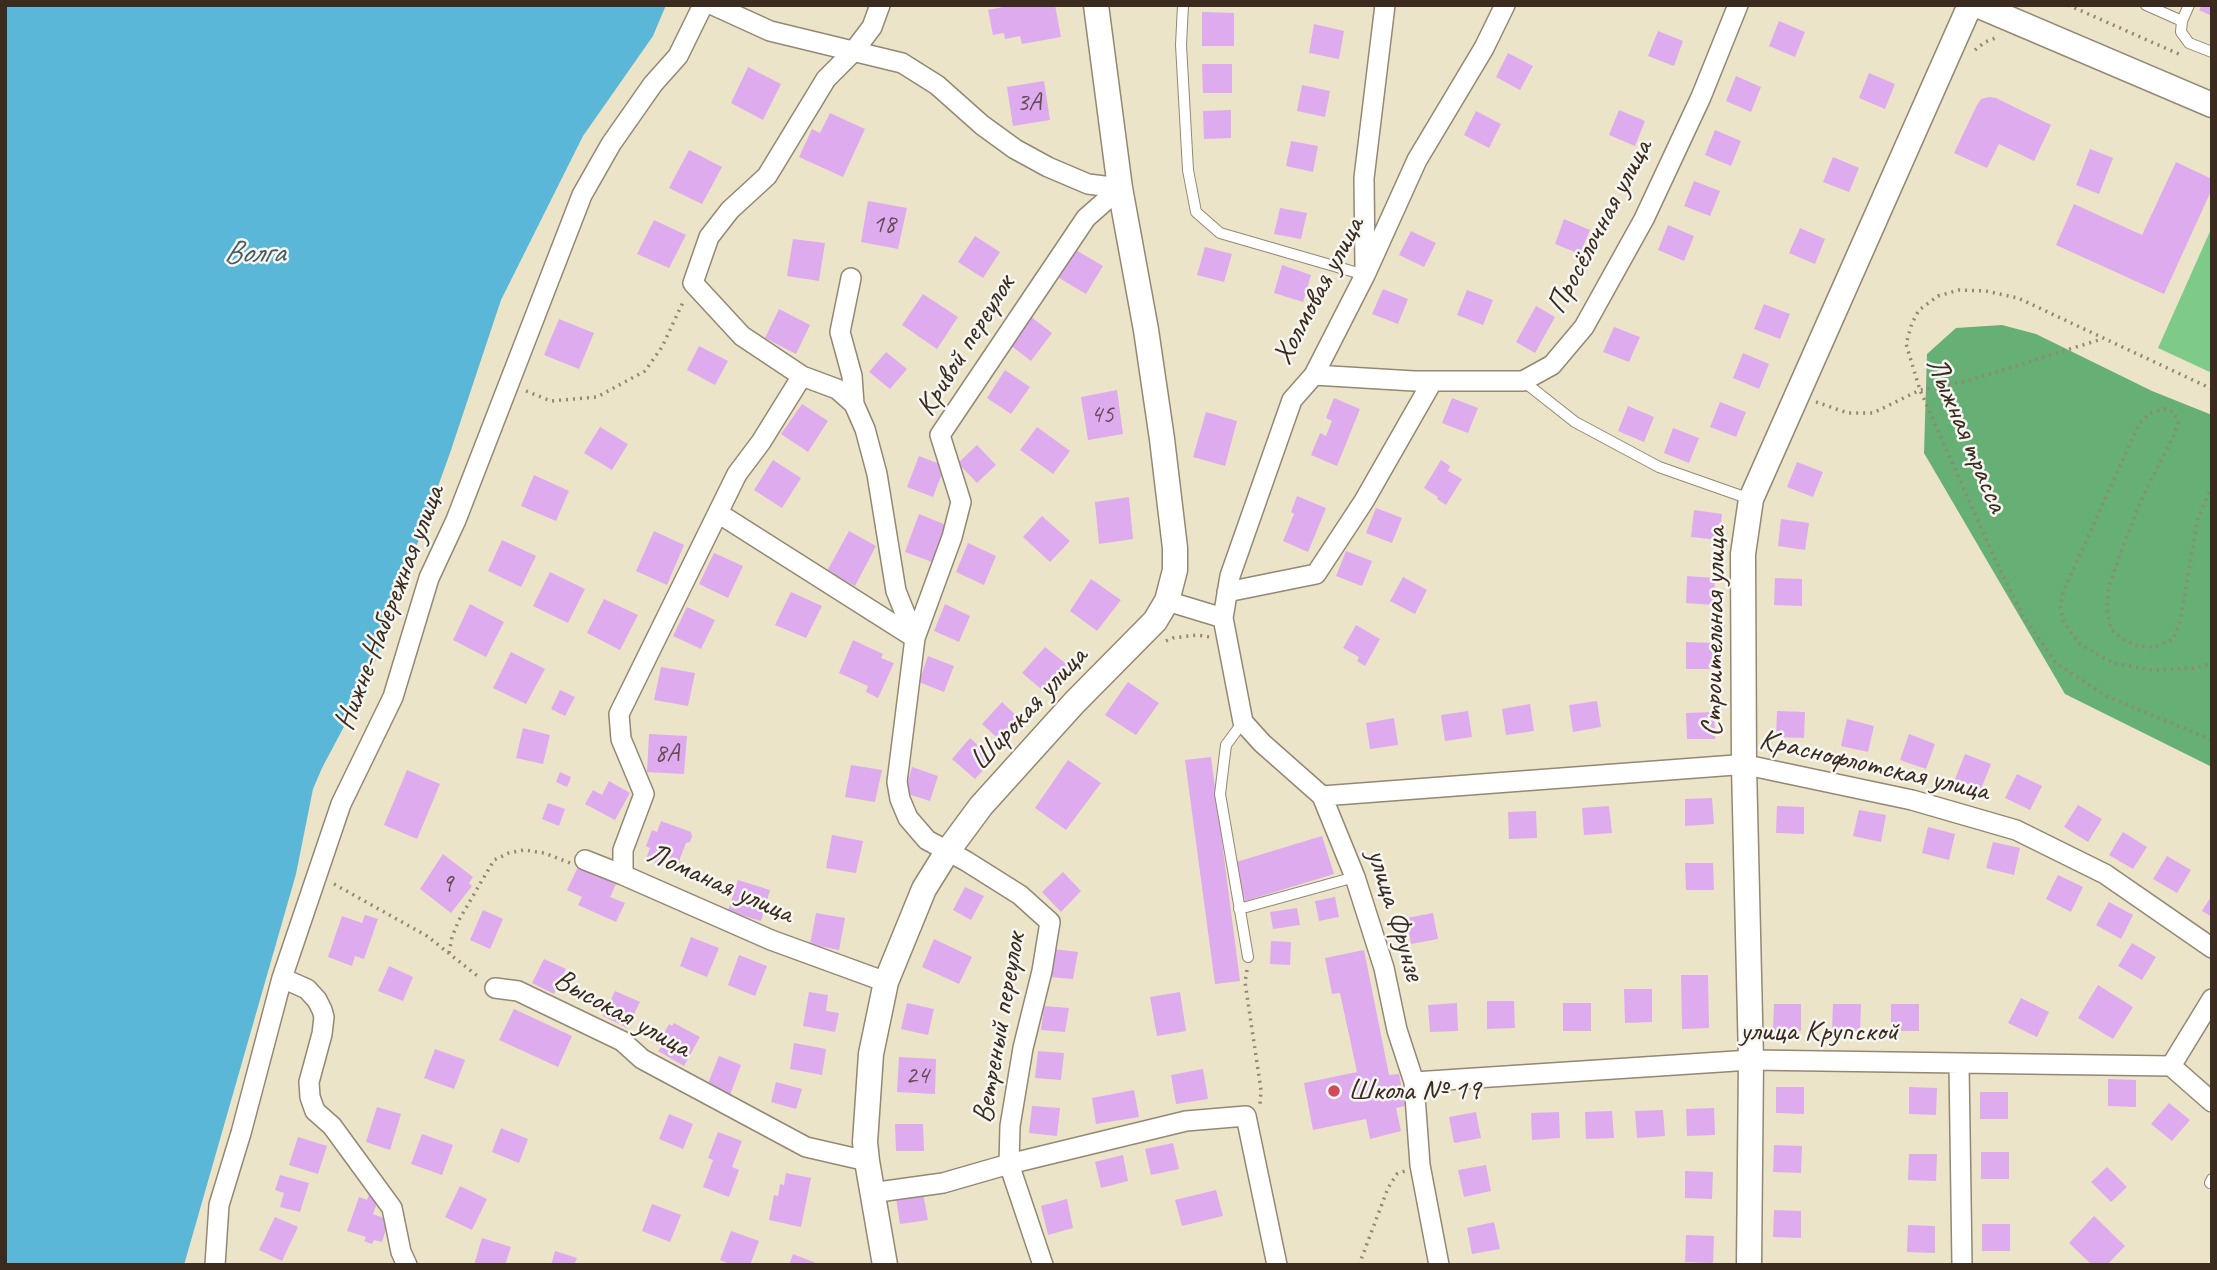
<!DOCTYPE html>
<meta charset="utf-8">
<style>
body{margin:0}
#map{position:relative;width:2217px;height:1270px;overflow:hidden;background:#ece4c8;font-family:Caveat,sans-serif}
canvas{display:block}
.frame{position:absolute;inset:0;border:7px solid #3b2a1e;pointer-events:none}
</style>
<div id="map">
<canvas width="2217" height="1270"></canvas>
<div class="frame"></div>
</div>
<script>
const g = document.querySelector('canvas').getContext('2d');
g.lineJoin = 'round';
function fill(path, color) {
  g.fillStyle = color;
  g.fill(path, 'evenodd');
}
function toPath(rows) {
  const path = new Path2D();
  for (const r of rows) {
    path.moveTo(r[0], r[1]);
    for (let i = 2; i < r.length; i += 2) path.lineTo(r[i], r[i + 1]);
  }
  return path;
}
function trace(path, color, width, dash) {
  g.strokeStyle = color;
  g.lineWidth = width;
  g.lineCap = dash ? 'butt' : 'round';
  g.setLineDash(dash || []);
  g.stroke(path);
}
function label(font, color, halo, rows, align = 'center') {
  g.font = font + ' Caveat,sans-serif';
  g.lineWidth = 5;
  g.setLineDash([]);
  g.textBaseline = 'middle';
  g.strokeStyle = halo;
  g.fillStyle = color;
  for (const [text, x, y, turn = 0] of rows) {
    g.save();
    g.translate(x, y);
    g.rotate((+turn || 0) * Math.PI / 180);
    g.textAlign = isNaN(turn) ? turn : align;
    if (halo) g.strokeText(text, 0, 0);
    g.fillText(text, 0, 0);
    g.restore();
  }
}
fill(toPath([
 [2212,227,2212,373,2158,348]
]), '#7ecb89');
fill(toPath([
 [2002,325,2036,334,2152,391,2212,415,2212,767,2065,694,1924,453,1927,354,1956,328]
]), '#66af75');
fill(toPath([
 [5,5,666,5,653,36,583,136,501,300,450,453,377,656,365,687,322,768,313,789,296,874,184,1265,5,1265]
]), '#5ab7d8');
fill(toPath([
 [1013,5,1055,5,1061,37,1022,44,1020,36,1005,39,1004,33,993,35,988,10],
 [2202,5,2212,5,2212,16,2199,10],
 [1202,12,1234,13,1234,46,1202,46],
 [1779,21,1805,32,1795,57,1769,46],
 [1314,24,1344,31,1339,59,1309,53],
 [1658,31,1683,41,1674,66,1648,56],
 [1508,53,1533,66,1520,90,1496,77],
 [1202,64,1232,64,1232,93,1203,93],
 [748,67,781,84,763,120,731,103],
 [1869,73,1895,84,1885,109,1859,98],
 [1736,76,1761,87,1751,112,1726,101],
 [1044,81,1050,120,1013,126,1007,87],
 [1302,85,1330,91,1325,117,1297,111],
 [1989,97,1996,98,2051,125,2034,161,1999,144,1987,168,1954,153,1977,105,1981,99],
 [1231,110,1231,138,1204,139,1203,111],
 [1619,110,1645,121,1635,146,1609,135],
 [1476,111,1501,124,1489,148,1464,135],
 [830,113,865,129,843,177,799,157,812,129,820,133],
 [1715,130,1741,141,1731,166,1705,155],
 [1291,141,1318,146,1313,172,1286,166],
 [2090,149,2113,158,2099,194,2076,185],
 [689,150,722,167,702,204,669,188],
 [1833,157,1859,168,1849,192,1823,182],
 [2176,162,2212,179,2212,189,2164,294,2056,245,2074,204,2142,235],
 [1694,181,1720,191,1710,216,1684,206],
 [868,201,907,208,898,249,861,242],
 [1280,208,1307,213,1301,239,1274,234],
 [1564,219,1590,230,1580,254,1555,244],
 [654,220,686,235,669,268,637,254],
 [1668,225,1694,236,1684,261,1658,250],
 [1800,228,1825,239,1815,264,1789,253],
 [1411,231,1436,243,1424,267,1399,255],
 [975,236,1000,252,983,278,958,262],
 [793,239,825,243,819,281,787,276],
 [1205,247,1232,254,1224,282,1197,275],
 [1076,250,1103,266,1086,294,1059,278],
 [1282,265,1311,275,1303,302,1274,293],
 [1383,289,1408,299,1398,324,1372,314],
 [1467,290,1493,300,1483,325,1457,315],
 [923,294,958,317,937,349,902,325],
 [1764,304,1790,314,1780,339,1754,329],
 [1536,306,1555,317,1535,353,1516,342],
 [779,309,810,325,796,354,765,338],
 [1030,316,1052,333,1031,361,1009,344],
 [559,319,594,333,579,369,544,355],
 [1614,327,1640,337,1629,362,1603,352],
 [699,346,728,361,715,385,687,370],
 [886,352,907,369,890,389,869,372],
 [1743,353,1769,364,1759,389,1733,378],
 [1005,370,1030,387,1011,414,987,398],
 [1117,390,1123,434,1088,440,1081,397],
 [1334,398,1360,409,1337,466,1311,455,1320,433,1326,436,1332,421,1326,418],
 [1452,398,1478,408,1468,433,1442,423],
 [1720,402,1746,412,1736,437,1710,427],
 [802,404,828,421,808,452,781,434],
 [1628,406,1654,417,1644,442,1618,431],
 [1206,412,1237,421,1225,466,1193,457],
 [600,427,628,444,612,470,584,453],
 [1037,427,1070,451,1053,474,1020,450],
 [1673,428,1699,438,1689,463,1664,453],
 [977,445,996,465,977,483,958,463],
 [919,456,945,466,933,497,907,487],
 [773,460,801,478,782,508,754,490],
 [1441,460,1450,466,1448,471,1462,479,1446,505,1437,499,1438,497,1424,488],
 [1797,462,1823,472,1813,497,1787,487],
 [534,475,569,491,556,521,521,506],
 [1297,496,1326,508,1308,552,1283,541,1294,514,1291,512],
 [1129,497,1133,539,1099,544,1095,502],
 [1376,508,1402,518,1392,543,1366,533],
 [1694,510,1722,514,1719,540,1691,537],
 [919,514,946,525,932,562,905,552],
 [1042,516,1070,541,1050,562,1023,537],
 [1781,519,1809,523,1805,550,1778,546],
 [654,531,684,545,667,585,636,571],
 [849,531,876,546,855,586,827,571],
 [502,540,536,556,521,587,488,571],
 [968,543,996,556,984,585,956,572],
 [1346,551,1372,561,1362,586,1336,576],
 [714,553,743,566,728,598,699,584],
 [550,572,585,589,568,623,533,606],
 [1687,576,1715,578,1714,605,1686,603],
 [1403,577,1427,590,1415,614,1390,601],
 [1775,578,1802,579,1802,606,1774,605],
 [1091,579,1121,600,1097,631,1070,611],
 [791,592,822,606,806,638,775,625],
 [604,599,638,615,620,650,587,633],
 [470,604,504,622,486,657,453,640],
 [945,604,970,616,959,642,934,631],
 [687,607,715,620,701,649,673,636],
 [1356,625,1380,639,1365,666,1357,661,1359,657,1343,648],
 [853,640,883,654,881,658,894,663,878,698,866,692,868,686,839,673],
 [1686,642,1714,643,1714,669,1686,669],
 [1045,647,1070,667,1047,694,1022,673],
 [511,652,545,669,526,704,493,688],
 [928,656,954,666,944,692,919,682],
 [661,667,695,673,688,706,654,700],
 [1128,682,1159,703,1136,735,1105,715],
 [560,690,575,697,565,716,551,709],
 [1597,701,1601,727,1573,732,1569,705],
 [1002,702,1025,724,1004,744,982,724],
 [1530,704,1534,731,1506,735,1502,709],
 [1468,711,1472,737,1445,741,1441,715],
 [1777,711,1805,712,1804,738,1776,737],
 [1714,712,1715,739,1687,739,1686,713],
 [1394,718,1398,745,1370,749,1366,723],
 [1847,719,1874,726,1868,752,1841,746],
 [523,728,550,735,543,764,516,758],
 [649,734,687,736,684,774,647,772],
 [1909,734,1935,744,1926,769,1900,760],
 [970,738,993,759,975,779,952,759],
 [1965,754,1991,764,1981,789,1955,779],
 [1211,757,1240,981,1215,984,1185,760],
 [1068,760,1101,783,1066,830,1035,808],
 [851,765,882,770,875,802,845,797],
 [912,767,938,776,930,801,905,793],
 [407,770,440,784,417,839,384,825],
 [560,772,571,777,567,787,556,782],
 [2017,774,2042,786,2030,810,2005,798],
 [609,781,630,793,615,820,585,804,593,790,602,795],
 [1712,798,1714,824,1685,826,1685,799],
 [548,803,565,809,559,826,542,819],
 [2078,805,2102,819,2088,842,2064,827],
 [1609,806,1612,833,1584,835,1582,808],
 [1777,806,1804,807,1804,834,1776,833],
 [1859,810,1886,815,1881,842,1853,836],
 [1536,811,1537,838,1509,839,1508,812],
 [661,821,691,832,692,837,690,842,686,843,679,861,682,863,675,871,646,859,650,848,646,846,652,830,657,832],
 [1928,827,1955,834,1949,860,1922,853],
 [2123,832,2147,847,2133,869,2109,855],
 [832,835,863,841,856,873,826,868],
 [1322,836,1334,874,1245,901,1233,863],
 [1993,842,2020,848,2014,875,1986,868],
 [443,854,473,877,469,883,472,886,451,913,420,889],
 [2167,856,2191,870,2177,893,2153,879],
 [1685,863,1713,863,1714,890,1686,890],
 [578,867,616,884,610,897,625,903,616,922,578,905,582,897,567,890],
 [1063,872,1081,891,1061,912,1042,892],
 [2058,875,2083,887,2071,912,2046,899],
 [738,880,770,890,761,921,728,911],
 [965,887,984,896,971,920,953,910],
 [2212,895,2212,917,2202,911],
 [1335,897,1339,917,1319,921,1315,901],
 [2109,902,2133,915,2121,939,2096,925],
 [1297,908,1300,925,1273,929,1270,912],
 [483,910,503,919,490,949,470,940],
 [816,913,845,918,839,950,810,944],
 [1433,913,1438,939,1411,944,1406,918],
 [365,915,378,919,364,959,355,956,352,966,328,957,342,916,362,923],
 [691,937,719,948,707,977,680,966],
 [934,939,972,957,959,984,922,967],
 [1271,941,1291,942,1290,965,1270,964],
 [2132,943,2156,957,2142,980,2118,966],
 [1054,949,1078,952,1073,979,1050,977],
 [1364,950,1389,1075,1399,1074,1405,1106,1396,1108,1401,1131,1370,1139,1366,1119,1313,1130,1304,1083,1357,1072,1340,993,1332,994,1325,958],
 [739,955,767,966,755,996,728,985],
 [544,959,566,969,554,994,532,983],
 [389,966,413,977,403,1001,378,991],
 [1681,975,1708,975,1709,1028,1682,1029],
 [2098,985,2133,1007,2113,1039,2078,1018],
 [1624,989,1652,989,1652,1022,1625,1023],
 [615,991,640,1002,627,1028,603,1016],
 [809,992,828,995,826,1011,839,1013,835,1032,803,1026],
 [1180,992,1186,1031,1157,1036,1150,997],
 [2021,998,2049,1012,2037,1037,2008,1023],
 [1487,1001,1514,1001,1515,1028,1487,1029],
 [907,1003,934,1009,928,1035,901,1029],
 [1457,1003,1458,1031,1430,1032,1428,1005],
 [1563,1003,1591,1003,1591,1031,1563,1031],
 [1774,1004,1801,1004,1801,1031,1773,1031],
 [1833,1004,1861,1004,1860,1031,1832,1031],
 [1891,1004,1919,1004,1919,1031,1891,1031],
 [1044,1006,1069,1008,1065,1032,1041,1030],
 [514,1009,572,1036,558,1067,499,1040],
 [674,1023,700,1037,684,1066,658,1051,661,1047,658,1045,669,1024,672,1026],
 [794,1043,826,1049,822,1075,790,1069],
 [435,1049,465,1060,454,1089,424,1078],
 [1038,1051,1064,1053,1061,1080,1035,1078],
 [719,1056,741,1065,730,1095,707,1086],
 [899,1057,936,1059,935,1094,897,1092],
 [1203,1069,1208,1099,1176,1104,1171,1075],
 [2108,1079,2136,1080,2136,1107,2108,1106],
 [776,1082,802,1089,796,1109,771,1102],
 [1776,1087,1804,1087,1804,1114,1776,1113],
 [1909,1087,1937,1088,1936,1115,1909,1114],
 [1134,1090,1139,1117,1096,1124,1092,1098],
 [1980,1092,2008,1092,2008,1119,1980,1119],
 [2169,1103,2190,1120,2172,1141,2151,1124],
 [1032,1106,1060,1108,1057,1136,1029,1133],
 [377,1107,401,1114,390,1150,366,1142],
 [1714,1108,1715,1135,1687,1136,1686,1109],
 [1663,1110,1665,1136,1637,1138,1635,1111],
 [1612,1111,1614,1138,1586,1139,1585,1112],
 [1476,1112,1481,1138,1454,1143,1449,1117],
 [1559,1112,1560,1138,1532,1140,1531,1113],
 [669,1114,693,1124,683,1149,659,1139],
 [895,1124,923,1124,924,1151,896,1151],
 [501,1128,528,1139,519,1163,492,1152],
 [718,1132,742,1141,732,1167,739,1170,729,1197,703,1187,713,1160,708,1158],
 [422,1134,453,1145,442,1175,411,1164],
 [298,1137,327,1146,318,1174,289,1165],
 [1173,1143,1179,1169,1151,1175,1145,1149],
 [1774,1145,1802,1146,1801,1173,1773,1172],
 [1981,1152,2009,1152,2009,1179,1981,1179],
 [1909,1154,1937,1154,1936,1181,1908,1180],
 [1123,1155,1128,1181,1101,1188,1095,1162],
 [1486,1165,1491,1191,1464,1197,1458,1170],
 [2107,1167,2127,1187,2111,1202,2091,1182],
 [1685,1171,1713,1172,1712,1199,1685,1198],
 [786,1173,811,1178,801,1227,769,1220,774,1195,778,1196,780,1184,784,1185],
 [280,1175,309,1183,300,1212,280,1207,284,1193,275,1190],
 [460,1186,487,1199,472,1230,445,1217],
 [1216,1190,1223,1216,1182,1226,1175,1200],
 [370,1192,380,1195,373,1214,389,1220,382,1242,374,1240,372,1244,364,1241,366,1237,347,1231,359,1197,367,1200],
 [923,1193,928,1220,900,1224,896,1198],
 [1067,1199,1073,1228,1048,1235,1041,1206],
 [652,1204,681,1215,670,1242,642,1231],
 [1774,1210,1801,1211,1801,1238,1773,1237],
 [2094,1216,2125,1246,2107,1265,2092,1265,2069,1243],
 [275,1217,298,1227,282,1261,259,1250],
 [1494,1222,1500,1249,1472,1254,1467,1228],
 [1982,1224,2010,1224,2010,1251,1982,1251],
 [1908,1225,1935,1226,1935,1253,1907,1252],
 [731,1231,759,1241,750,1265,732,1265,720,1260],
 [1686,1235,1714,1236,1713,1263,1685,1262],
 [482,1238,511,1247,505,1265,474,1265],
 [555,1251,577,1258,574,1265,551,1265],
 [793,1254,821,1265,789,1265]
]), '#deabee');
const service = toPath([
 [1183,5,1181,45,1188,170,1196,212,1220,233,1365,275],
 [2146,5,2182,21],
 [2189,5,2182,21,2181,32,2189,43,2212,52],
 [1523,381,1575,422,1659,467,1750,499],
 [1243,722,1226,745,1220,794,1248,957],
 [1239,909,1355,877],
 [2210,1183,2212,1179]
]);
const minor = toPath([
 [713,5,770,31,902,63,937,85,982,125,1015,149,1048,167,1088,184,1120,188],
 [1365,267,1364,178,1385,5],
 [851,278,840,332,852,376,854,404,865,429,877,474,896,591,915,638],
 [1314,375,1414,381,1523,381,1552,365,1584,327,1644,219,1701,97,1738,5],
 [802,376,761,442,737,474,619,714,621,739,644,794,623,850,623,875,771,940,886,982],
 [854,404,837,389,802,376,742,336,693,283,709,237,730,210,767,176,826,79,853,52,872,27,880,5],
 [718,513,915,638],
 [1227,592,1316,574,1364,501,1432,382],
 [1167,601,1223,618],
 [1322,796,1735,765,1756,767,1912,800,2016,830,2105,874,2212,948],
 [585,860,623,875],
 [282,978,307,989,317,1000,322,1010,324,1017,322,1034,309,1082,310,1097,315,1111,332,1126,392,1208,401,1252,407,1265],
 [495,988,518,991,622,1041,642,1059,806,1147,867,1161],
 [1959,1064,1962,1265],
 [2171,1066,2212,999],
 [1414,1082,1751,1060,2171,1066,2212,1102],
 [871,1193,943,1183,1009,1164,1186,1121,1246,1116,1277,1265],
 [215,1265,219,1205,241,1133,282,978,341,804,393,697,429,578,456,520,582,195,611,144,653,84,678,56,703,5],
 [1043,1265,1009,1164,1010,1126,1023,1048,1042,971,1050,922,1020,895,966,861,927,840,908,818,900,799,897,782,915,638,952,537,961,502,940,435,1086,218,1120,188],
 [1439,1265,1420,1165,1414,1082,1397,1030,1384,968,1355,877,1322,796,1262,743,1243,722,1223,618,1230,576,1292,400,1314,375,1365,275,1417,160,1484,48,1505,5]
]);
const tertiary = toPath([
 [1977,5,2212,105],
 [885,1265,867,1161,865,1142,871,1054,886,982,924,889,947,852,981,806,1074,703,1155,621,1167,601,1175,570,1175,548,1162,439,1146,330,1120,188,1096,5],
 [1749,1265,1751,1060,1744,766,1743,554,1751,499,1970,5]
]);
trace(service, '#948773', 12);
trace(minor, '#948773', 22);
trace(tertiary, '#948773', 27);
trace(toPath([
 [2068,5,2181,55],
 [1975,50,1985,42,1998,37],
 [2212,389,2018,298,1986,291,1959,290,1938,296,1919,310,1912,323,1906,344,1920,390,1995,559,2023,616,2056,663,2106,696,2212,740],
 [526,391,551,401,597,397,645,371,662,347,684,300],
 [1816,402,1848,413,1873,413,1920,390,1967,381,2102,339],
 [2212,486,2198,518,2180,622,2173,639,2155,647,2138,646,2122,639,2111,629,2107,610,2109,586,2125,541,2143,496,2174,435,2178,423,2174,412,2164,409,2150,413,2139,424,2064,590,2060,606,2064,623,2080,644,2113,663,2152,670,2195,668,2212,663],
 [1166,641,1173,638,1197,635,1210,637],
 [334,884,427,936,480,978],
 [449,953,452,937,459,920,494,860,509,853,524,850,544,853,570,863],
 [1247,970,1245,982,1261,1090,1260,1104],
 [1359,1265,1388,1188,1397,1174,1405,1171]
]), '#948773', 3.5, [2, 5]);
trace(service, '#fff', 10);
trace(minor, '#fff', 19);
trace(tertiary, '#fff', 24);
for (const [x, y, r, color] of [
 [1334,1091,7,"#d1495b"]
]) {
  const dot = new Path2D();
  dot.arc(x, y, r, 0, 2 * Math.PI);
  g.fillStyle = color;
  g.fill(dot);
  trace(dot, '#f6f6f2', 2.5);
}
label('26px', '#644a52', null, [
 ["3А",1029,103],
 ["18",884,225],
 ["45",1102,415],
 ["8А",667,754],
 ["9",447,884],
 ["24",917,1076]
]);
label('30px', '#3b2a1e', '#f6f6f2', [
 ["Просёлочная улица",1600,227,-62],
 ["Холмовая улица",1319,291,-62],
 ["Кривой переулок",966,346,-58],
 ["Лыжная трасса",1966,435,67],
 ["Нижне-Набережная улица",390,608,-69],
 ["Строительная улица",1715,632,-89],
 ["Широкая улица",1029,709,-47],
 ["Краснофлотская улица",1874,766,13],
 ["Ломаная улица",720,884,24],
 ["улица Фрунзе",1395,915,73],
 ["Высокая улица",622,1014,29],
 ["Ветреный переулок",1000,1028,-80],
 ["улица Крупской",1819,1032]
]);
label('30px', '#3b2a1e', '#f6f6f2', [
 ["Школа № 19",1348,1091]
], 'left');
label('italic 32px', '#465b5f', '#f6f6f2', [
 ["Волга",254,254]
]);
</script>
